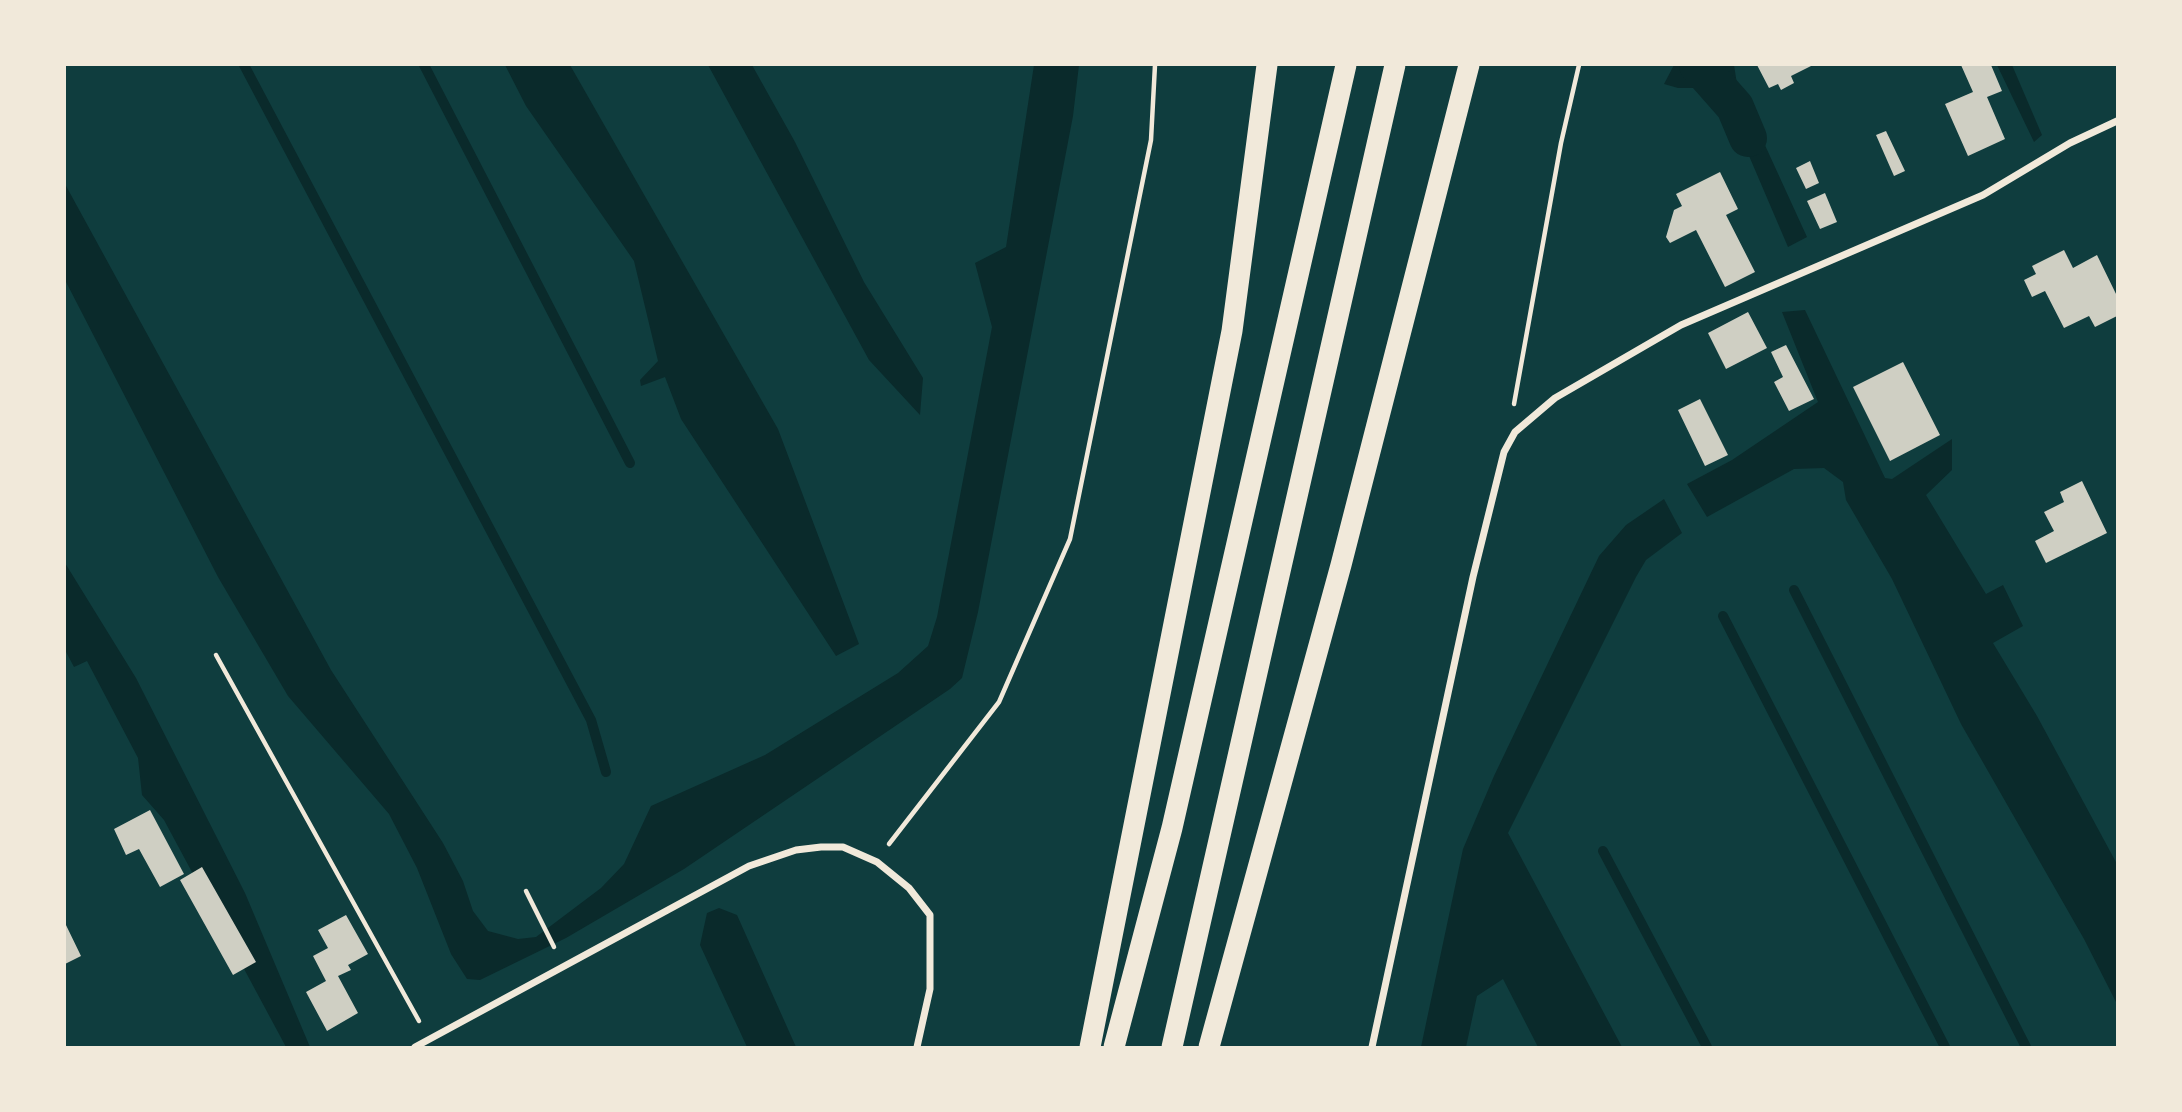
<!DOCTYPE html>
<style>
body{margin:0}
#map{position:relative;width:2182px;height:1112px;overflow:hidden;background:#0f3d3e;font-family:"Open Sans",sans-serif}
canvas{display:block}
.frame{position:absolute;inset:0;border:66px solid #f1e9da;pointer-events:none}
</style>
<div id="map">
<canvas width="2182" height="1112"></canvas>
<div class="frame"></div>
</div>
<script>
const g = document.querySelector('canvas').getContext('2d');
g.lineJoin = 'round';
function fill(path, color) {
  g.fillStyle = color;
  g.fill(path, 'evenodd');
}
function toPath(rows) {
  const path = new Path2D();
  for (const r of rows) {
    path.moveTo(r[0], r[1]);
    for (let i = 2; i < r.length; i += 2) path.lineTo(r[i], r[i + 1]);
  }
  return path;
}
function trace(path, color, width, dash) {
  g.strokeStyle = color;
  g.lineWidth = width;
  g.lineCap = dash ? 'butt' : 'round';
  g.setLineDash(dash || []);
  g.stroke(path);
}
fill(toPath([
 [505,65,570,65,778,429,859,644,836,656,681,419,665,377,641,386,640,380,658,361,634,261,526,106],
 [708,65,752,65,795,142,864,282,923,378,920,415,869,360],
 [1034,65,1079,65,1073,116,978,612,962,678,950,689,684,869,566,938,480,980,467,979,451,954,417,868,389,814,288,696,218,577,65,280,65,184,331,670,443,843,463,881,473,911,488,931,518,939,536,937,601,888,624,864,651,806,765,755,898,673,928,646,937,617,992,327,975,263,1006,247],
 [1674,65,1734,65,1737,84,1807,237,1788,247,1717,81,1695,88,1678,88,1664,84],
 [1997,65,2012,65,2042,135,2034,142],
 [1805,310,1885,478,1892,479,1952,439,1952,470,1926,495,1986,594,2003,585,2023,626,1993,643,2037,716,2117,864,2117,1004,2084,939,1961,724,1892,579,1846,500,1843,482,1824,468,1794,469,1707,517,1687,484,1732,460,1818,402,1782,312],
 [1664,499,1682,533,1646,560,1636,577,1508,833,1622,1047,1538,1047,1503,979,1477,996,1466,1047,1421,1047,1463,849,1494,776,1599,556,1626,525],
 [65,563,136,678,245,893,310,1047,286,1047,164,820,142,795,138,758,87,661,74,667,65,650],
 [719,908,737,915,796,1047,747,1047,700,945,707,913]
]), '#0a2a2b');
trace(toPath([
 [244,65,591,720,606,772],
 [424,65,630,463],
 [1794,590,2026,1047],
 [1723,616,1945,1047],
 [1603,851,1707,1047]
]), '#0a2a2b', 10);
trace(toPath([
 [1698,65,1735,107,1748,138]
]), '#0a2a2b', 38);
fill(toPath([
 [1757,65,1813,65,1791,76,1794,83,1781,90,1778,84,1769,88],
 [1961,65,1991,65,2002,91,1987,97,2005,139,1968,156,1945,104,1973,92],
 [1886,131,1905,171,1894,176,1876,135],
 [1810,161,1819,183,1806,189,1796,168],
 [1720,172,1738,209,1726,215,1755,272,1725,287,1696,230,1670,243,1666,237,1674,210,1682,206,1676,194],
 [1825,193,1837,222,1820,229,1807,201],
 [2064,250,2073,268,2097,255,2117,296,2117,316,2095,327,2089,316,2064,328,2045,291,2032,297,2024,280,2036,274,2032,266],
 [1748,312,1767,348,1726,369,1708,333],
 [1786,345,1814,399,1789,411,1774,382,1783,377,1771,352],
 [1903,362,1940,435,1890,461,1853,387],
 [1700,399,1728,455,1705,466,1678,410],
 [2082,481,2107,533,2046,563,2035,541,2054,531,2044,512,2064,502,2060,492],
 [150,810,184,874,160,887,139,849,126,855,114,829],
 [202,867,256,962,233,975,180,880],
 [346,915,368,954,348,965,351,970,338,976,358,1013,327,1031,306,992,326,981,313,956,328,948,318,930],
 [65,923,81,956,65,964]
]), '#cfcfc3');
trace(toPath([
 [1514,404,1561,143,1579,65],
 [216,655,419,1021],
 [889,844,999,702,1070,539,1151,140,1155,65],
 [526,891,554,947]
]), '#f1e9da', 4.5);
trace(toPath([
 [415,1047,749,866,796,850,821,847,843,847,877,862,909,888,930,915,930,989,917,1047],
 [1372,1047,1473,577,1504,452,1515,432,1555,398,1681,325,1983,195,2070,143,2117,121]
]), '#f1e9da', 7);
trace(toPath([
 [1090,1047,1232,331,1267,65],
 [1114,1047,1172,828,1346,65],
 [1172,1047,1395,65],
 [1209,1047,1341,565,1469,65]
]), '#f1e9da', 21);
</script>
